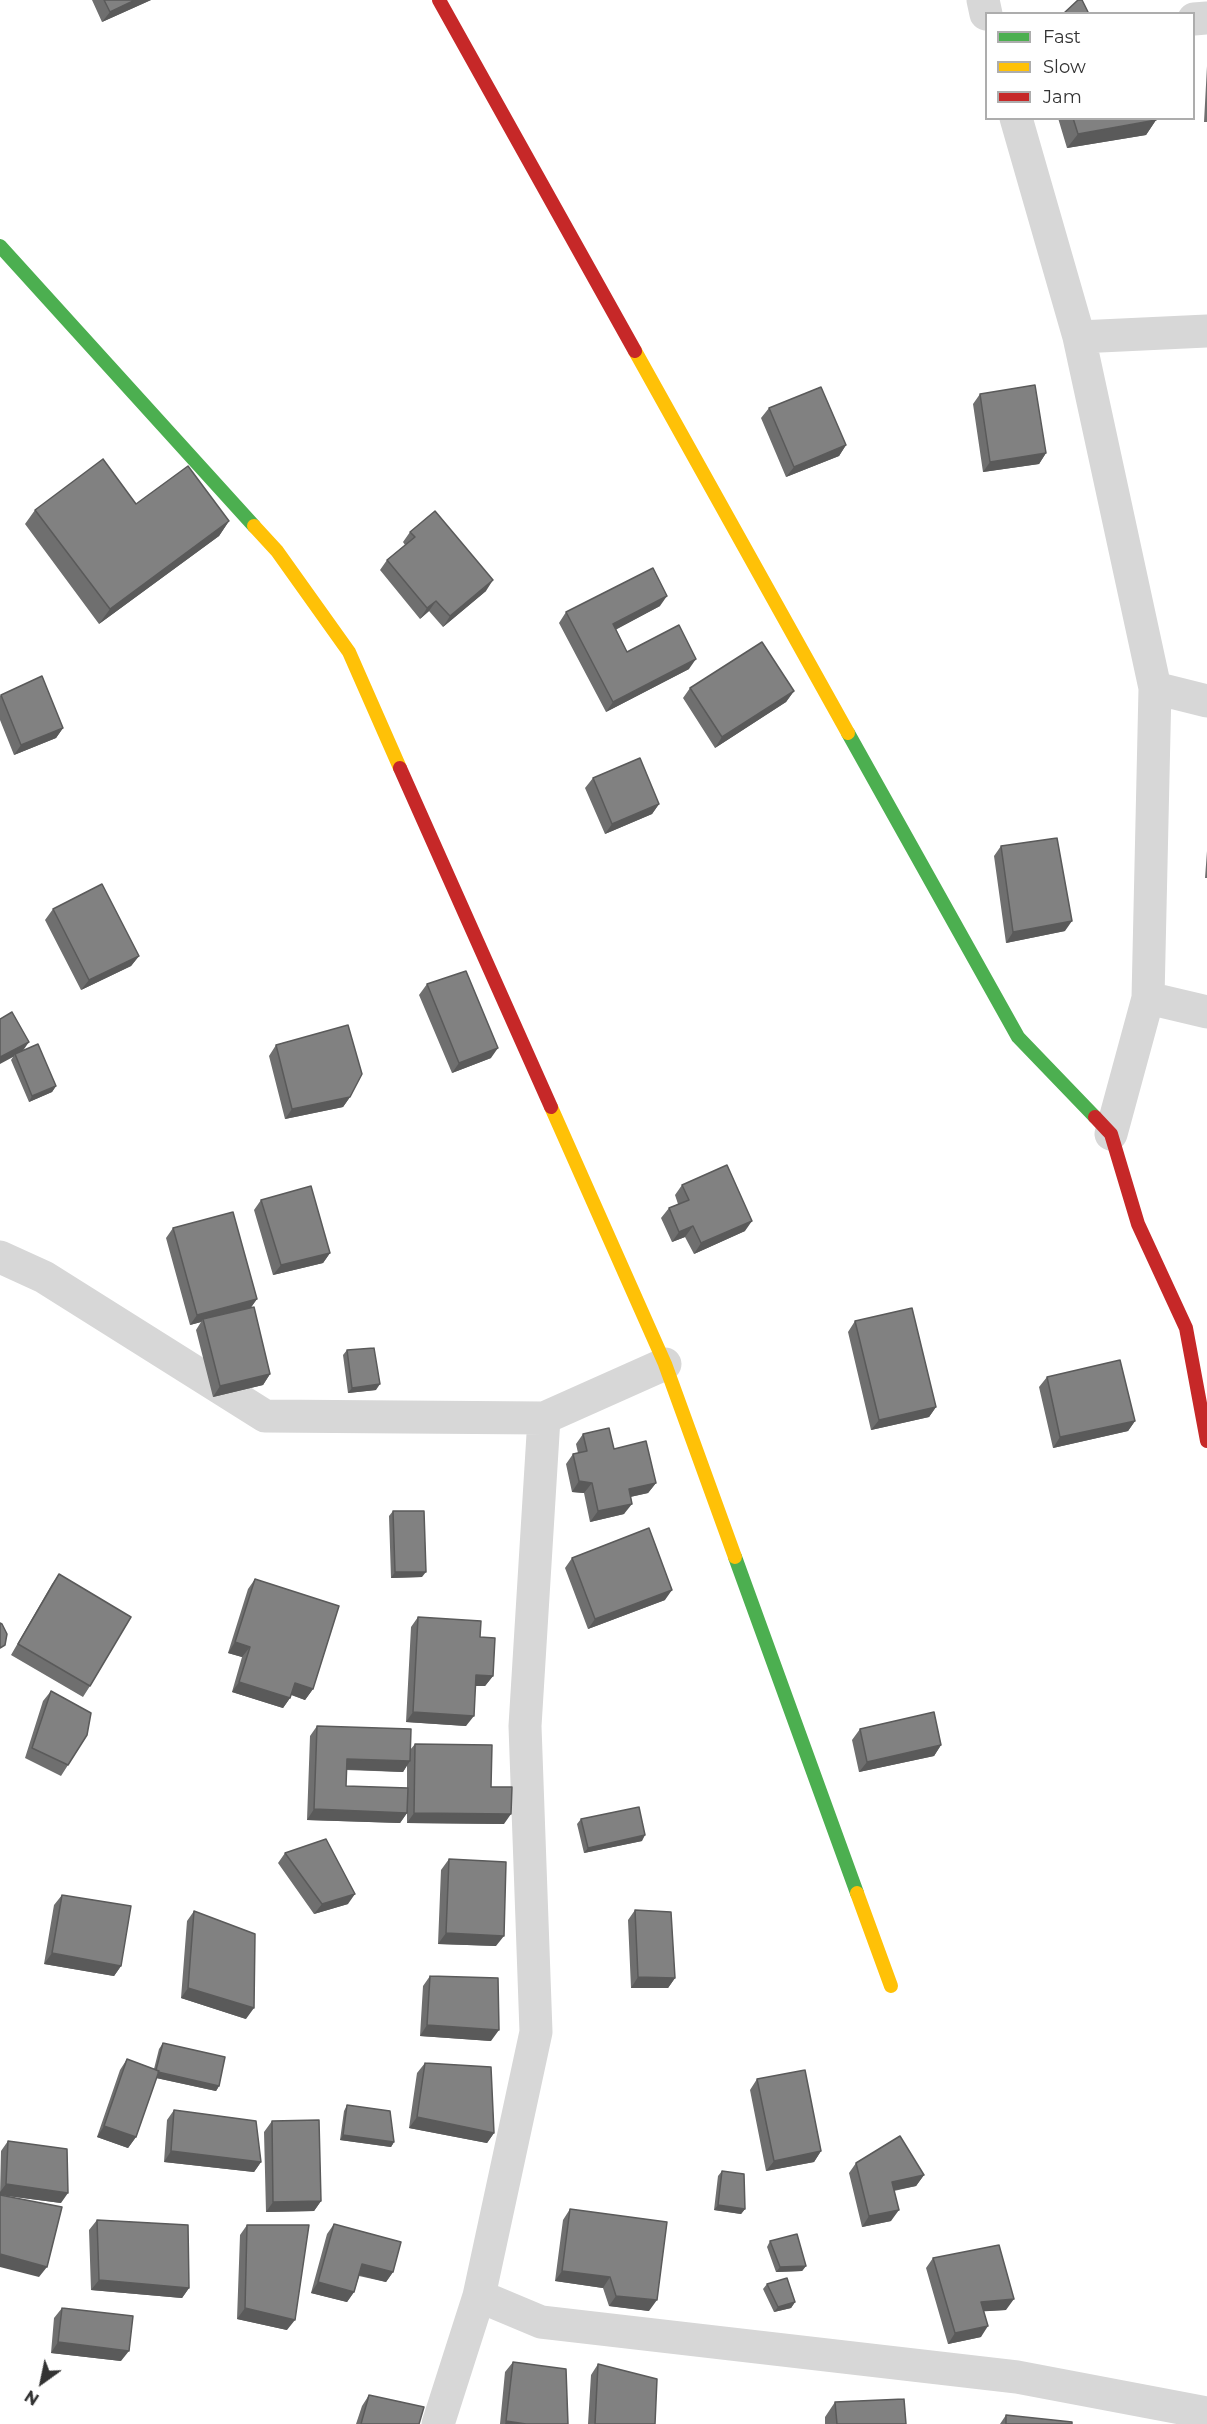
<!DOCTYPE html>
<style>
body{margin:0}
#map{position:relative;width:1207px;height:2424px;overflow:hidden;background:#fff;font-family:Montserrat,sans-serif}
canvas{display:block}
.legend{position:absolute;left:985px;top:12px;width:210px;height:108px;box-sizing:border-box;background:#fff;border:2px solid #adadad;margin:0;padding:8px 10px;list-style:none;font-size:18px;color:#333}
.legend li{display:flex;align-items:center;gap:12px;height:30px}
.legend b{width:30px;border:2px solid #adadad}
.north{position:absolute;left:12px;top:2352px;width:60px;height:60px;-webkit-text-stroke:4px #fff;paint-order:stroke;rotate:213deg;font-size:16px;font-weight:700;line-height:24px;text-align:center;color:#333}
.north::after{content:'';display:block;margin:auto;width:21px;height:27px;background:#333;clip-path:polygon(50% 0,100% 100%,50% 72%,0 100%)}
</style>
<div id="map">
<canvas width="1207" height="2424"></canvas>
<ul class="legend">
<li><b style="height:8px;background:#4caf50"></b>Fast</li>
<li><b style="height:8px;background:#ffc107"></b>Slow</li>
<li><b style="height:8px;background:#c62828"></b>Jam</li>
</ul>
<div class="north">N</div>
</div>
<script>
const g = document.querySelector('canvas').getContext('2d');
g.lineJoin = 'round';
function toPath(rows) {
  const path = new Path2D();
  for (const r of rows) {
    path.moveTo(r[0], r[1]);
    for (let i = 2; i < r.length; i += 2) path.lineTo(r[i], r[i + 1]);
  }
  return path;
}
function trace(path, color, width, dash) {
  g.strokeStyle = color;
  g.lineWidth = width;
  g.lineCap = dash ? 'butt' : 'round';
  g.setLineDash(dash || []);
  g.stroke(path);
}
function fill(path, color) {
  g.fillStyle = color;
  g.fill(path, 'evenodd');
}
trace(toPath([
 [983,0,986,14],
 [1194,19,1207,18],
 [1016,118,1079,337,1155,688,1148,998,1111,1134],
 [1079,337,1207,331],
 [1155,688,1207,701],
 [1148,998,1207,1012],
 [0,1257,44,1277,265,1416,544,1418,665,1364],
 [479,2296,541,2322,1017,2377,1207,2413],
 [438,2424,479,2296,536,2032,525,1726,544,1418]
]), '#d7d7d7', 33);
trace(toPath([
 [0,246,254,526],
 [848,733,1018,1037,1095,1117],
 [735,1557,857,1893]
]), '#4caf50', 14);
trace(toPath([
 [635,351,848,733],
 [254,526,277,551,349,652,400,768],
 [551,1107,665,1364,735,1557],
 [857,1893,891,1986]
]), '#ffc107', 14);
trace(toPath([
 [439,0,635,351],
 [400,768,551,1107],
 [1095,1117,1111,1134,1138,1224,1186,1328,1207,1441]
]), '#c62828', 14);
fill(toPath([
 [92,0,151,0,102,22],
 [1207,66,1207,122,1204,122],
 [1058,118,1156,118,1156,120,1146,135,1067,148],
 [980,394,1046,453,1039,464,983,472,973,404],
 [769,408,846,445,839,456,786,477,761,418],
 [136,504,229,521,219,536,99,624,25,524,35,510],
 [410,532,486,591,443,627,429,611,420,619,380,570,387,560,405,545,403,542],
 [660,606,616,629,627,652,689,669,606,712,559,623,566,612],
 [690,688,794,691,786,702,715,748,683,698],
 [1,695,63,728,56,738,14,755,0,720,0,696],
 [593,778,659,804,652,814,605,834,585,788],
 [1001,846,1065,931,1006,943,994,856],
 [1207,851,1207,878,1205,878],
 [53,909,139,956,131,966,81,990,45,920],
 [427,984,491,1058,452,1073,419,995],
 [0,1019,23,1051,56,1086,52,1092,29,1102,11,1060,13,1057],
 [276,1045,350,1097,343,1107,285,1119,269,1056],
 [682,1185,745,1231,694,1254,685,1237,672,1242,661,1218,669,1208,678,1204,675,1195],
 [261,1200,330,1253,323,1263,273,1275,254,1210],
 [173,1228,257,1299,250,1308,270,1374,263,1385,213,1397,196,1330,201,1322,190,1325,166,1238],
 [855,1321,936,1407,929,1417,871,1430,848,1332],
 [347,1350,376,1390,348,1393,343,1355],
 [1047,1377,1135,1421,1128,1431,1053,1448,1039,1387],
 [583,1434,614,1449,656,1483,648,1493,630,1497,624,1514,590,1522,584,1493,572,1492,566,1464,573,1454,578,1453,576,1444],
 [393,1511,422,1577,391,1578,389,1516],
 [572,1558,665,1600,588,1629,565,1568],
 [59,1574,90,1686,83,1697,11,1655,52,1584],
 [255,1579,313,1689,305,1700,291,1695,290,1698,283,1708,232,1692,242,1657,228,1653,248,1589],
 [418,1617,480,1637,493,1676,485,1686,475,1686,466,1726,406,1722,411,1627],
 [51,1691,68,1765,61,1776,25,1758,43,1701],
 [317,1726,410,1750,415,1744,491,1787,504,1824,407,1823,407,1813,400,1823,307,1820,310,1736],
 [407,1765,407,1788,346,1786,346,1770,403,1772],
 [860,1729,941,1745,934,1756,859,1772,852,1740],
 [581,1819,642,1841,584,1853,577,1824],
 [285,1853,348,1904,314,1914,278,1863],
 [449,1859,496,1946,438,1944,441,1870],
 [62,1895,121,1966,114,1976,44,1964,54,1905],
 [635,1910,675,1978,668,1988,631,1988,628,1920],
 [194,1911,246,2019,181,1998,187,1921],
 [430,1976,491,2041,420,2036,423,1986],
 [163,2043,219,2086,216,2091,156,2078,136,2137,128,2148,97,2137,120,2070,127,2059,154,2069,159,2049],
 [425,2063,494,2133,487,2143,409,2128,417,2073],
 [757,2079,821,2151,814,2162,766,2171,750,2090],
 [347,2105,394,2142,391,2147,340,2140,344,2111],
 [174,2110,261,2162,254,2172,164,2162,167,2120],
 [272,2121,321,2201,314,2211,266,2212,264,2132],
 [8,2141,61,2203,0,2195,1,2151],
 [856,2163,924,2175,916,2186,894,2191,891,2221,862,2227,849,2173],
 [722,2171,745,2209,741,2214,714,2210,718,2176],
 [570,2209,649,2311,609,2306,603,2288,555,2281,563,2220],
 [97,2220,189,2288,182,2298,91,2290,89,2230],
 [334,2224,393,2272,386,2282,359,2276,354,2292,347,2302,311,2293,327,2234],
 [247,2225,287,2330,237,2319,240,2235],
 [770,2241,806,2266,802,2271,776,2272,767,2247],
 [933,2258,1006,2310,984,2311,981,2337,948,2344,926,2268],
 [767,2284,795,2302,791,2308,774,2312,763,2289],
 [62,2308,121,2361,51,2353,54,2318],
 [513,2362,568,2424,500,2424,505,2372],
 [598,2364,655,2424,588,2424,591,2375],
 [369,2395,419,2424,356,2424,362,2406],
 [835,2402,906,2424,825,2424,825,2417],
 [1006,2415,1072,2424,1000,2424]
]), '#6f6f6f');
fill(toPath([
 [135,0,151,0,102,22,110,12],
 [1156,120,1146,135,1067,148,1078,134],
 [846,445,839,456,786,477,794,467],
 [1046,453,1039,464,983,472,990,462],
 [229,521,219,536,99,624,110,609],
 [493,580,486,591,443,627,450,616],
 [667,596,660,606,606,635,613,624],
 [436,601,429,611,420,619,427,608],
 [696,659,689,669,606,712,613,702],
 [794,691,786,702,715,748,722,737],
 [63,728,56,738,14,755,21,745],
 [659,804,652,814,605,834,612,824],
 [1072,921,1065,931,1006,943,1013,932],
 [139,956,131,966,81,990,89,980],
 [29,1042,22,1052,15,1054,13,1057,0,1064,0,1057],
 [498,1048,491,1058,452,1073,459,1063],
 [56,1086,52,1092,29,1102,32,1096],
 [350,1097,343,1107,285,1119,292,1109],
 [752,1221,745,1231,694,1254,701,1243],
 [693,1226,685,1237,672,1242,679,1232],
 [330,1253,323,1263,273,1275,281,1265],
 [257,1299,250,1309,203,1319,201,1322,190,1325,197,1315],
 [270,1374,263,1385,213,1397,220,1386],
 [380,1384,376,1390,348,1393,352,1388],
 [936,1407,929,1417,871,1430,879,1420],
 [1135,1421,1128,1431,1053,1448,1060,1437],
 [579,1481,592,1483,584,1493,572,1492],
 [656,1483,648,1493,621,1499,629,1489],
 [632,1504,624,1514,590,1522,598,1511],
 [395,1572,426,1572,422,1577,391,1578],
 [672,1590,665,1600,588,1629,595,1619],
 [235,1642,250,1647,242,1657,228,1653],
 [476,1675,493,1676,485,1686,469,1686],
 [239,1682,290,1698,283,1708,232,1692],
 [295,1683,313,1689,305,1700,287,1693],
 [413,1712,474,1716,466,1726,406,1722],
 [941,1745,934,1756,859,1772,867,1762],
 [347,1759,410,1761,403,1772,339,1769],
 [314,1809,407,1813,400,1823,307,1820],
 [414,1813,511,1814,504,1824,407,1823],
 [645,1835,642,1841,584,1853,588,1848],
 [355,1894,348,1904,314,1914,322,1904],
 [446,1933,504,1936,496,1946,438,1944],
 [52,1953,121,1966,114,1976,44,1964],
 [638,1977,675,1978,668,1988,631,1988],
 [188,1988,254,2008,246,2019,181,1998],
 [427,2025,499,2030,491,2041,420,2036],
 [156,2072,219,2086,216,2091,152,2077],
 [417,2117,494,2133,487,2143,409,2128],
 [104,2126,136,2137,128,2148,97,2137],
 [343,2135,394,2142,391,2147,340,2140],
 [171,2151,261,2162,254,2172,164,2162],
 [821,2151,814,2162,766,2171,774,2161],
 [924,2175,916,2186,885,2192,892,2182],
 [6,2184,68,2193,61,2203,0,2195,0,2192],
 [321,2201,314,2211,266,2212,273,2202],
 [718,2205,745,2209,741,2214,714,2210],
 [899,2210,891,2221,862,2227,869,2216],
 [0,2254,47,2267,39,2277,0,2267],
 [362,2264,393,2272,386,2282,355,2274],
 [806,2266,802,2271,776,2272,780,2267],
 [562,2271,610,2277,603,2288,555,2281],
 [99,2280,189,2288,182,2298,91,2290],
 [318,2282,354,2292,347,2302,311,2293],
 [616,2296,657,2300,649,2311,609,2306],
 [1014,2299,1006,2310,973,2312,981,2302],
 [795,2302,791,2308,774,2312,778,2307],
 [245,2308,295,2320,287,2330,237,2319],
 [988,2326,981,2337,948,2344,955,2333],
 [58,2342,129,2351,121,2361,51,2353],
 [506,2421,526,2424,505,2424]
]), '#5a5a5a');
const building = toPath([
 [104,0,135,0,110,12,104,0],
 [1078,0,1082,0,1089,14,1063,14,1078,0],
 [1073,118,1156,118,1156,120,1078,134,1073,118],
 [1035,385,1046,453,990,462,980,394,1035,385],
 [821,387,846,445,794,467,769,408,821,387],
 [103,459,136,504,188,466,229,521,110,609,35,510,103,459],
 [435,511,493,580,450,616,436,601,427,608,387,560,415,537,410,532,435,511],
 [653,568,667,596,613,624,627,652,679,625,696,659,613,702,566,612,653,568],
 [762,642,794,691,722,737,690,688,762,642],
 [42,676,63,728,21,745,1,695,42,676],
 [640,758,659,804,612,824,593,778,640,758],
 [1057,838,1072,921,1013,932,1001,846,1057,838],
 [102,884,139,956,89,980,53,909,102,884],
 [466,971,498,1048,459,1063,427,984,466,971],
 [12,1012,29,1042,0,1057,0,1019,12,1012],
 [348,1025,362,1074,350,1097,292,1109,276,1045,348,1025],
 [38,1044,56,1086,32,1096,15,1054,38,1044],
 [727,1165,752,1221,701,1243,693,1226,679,1232,669,1208,689,1200,682,1185,727,1165],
 [311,1186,330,1253,281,1265,261,1200,311,1186],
 [233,1212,257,1299,197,1315,173,1228,233,1212],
 [254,1307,270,1374,220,1386,203,1319,254,1307],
 [912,1308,936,1407,879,1420,855,1321,912,1308],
 [374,1348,380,1384,352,1388,347,1350,374,1348],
 [1120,1360,1135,1421,1060,1437,1047,1377,1120,1360],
 [609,1428,614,1449,646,1441,656,1483,629,1489,632,1504,598,1511,592,1483,579,1481,573,1454,587,1451,583,1434,609,1428],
 [393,1511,424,1511,426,1572,395,1572,393,1511],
 [649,1528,672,1590,595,1619,572,1558,649,1528],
 [59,1574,131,1617,90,1686,18,1644,59,1574],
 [255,1579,339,1606,313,1689,295,1683,290,1698,239,1682,250,1647,235,1642,255,1579],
 [418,1617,481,1621,480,1637,495,1638,493,1676,476,1675,474,1716,413,1712,418,1617],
 [0,1623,2,1624,7,1634,5,1645,0,1648,0,1623],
 [51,1691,91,1713,87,1735,68,1765,32,1748,51,1691],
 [934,1712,941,1745,867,1762,860,1729,934,1712],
 [317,1726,411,1729,410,1761,347,1759,346,1786,408,1788,407,1813,314,1809,317,1726],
 [415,1744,492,1745,491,1787,512,1787,511,1814,414,1813,415,1744],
 [639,1807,645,1835,588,1848,581,1819,639,1807],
 [326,1839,355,1894,322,1904,285,1853,326,1839],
 [449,1859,506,1862,504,1936,446,1933,449,1859],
 [62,1895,131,1906,121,1966,52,1953,62,1895],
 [635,1910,671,1912,675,1978,638,1977,635,1910],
 [194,1911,255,1934,254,2008,188,1988,194,1911],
 [430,1976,498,1978,499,2030,427,2025,430,1976],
 [163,2043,225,2057,219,2086,158,2072,159,2071,156,2070,163,2043],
 [127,2059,159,2071,136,2137,104,2126,127,2059],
 [425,2063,491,2067,494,2133,417,2117,425,2063],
 [805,2070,821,2151,774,2161,757,2079,805,2070],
 [347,2105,390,2111,394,2142,343,2135,347,2105],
 [174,2110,256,2121,261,2162,171,2151,174,2110],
 [319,2120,321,2201,273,2202,272,2121,319,2120],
 [900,2136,924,2175,892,2182,899,2210,869,2216,856,2163,900,2136],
 [8,2141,67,2149,68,2193,6,2184,8,2141],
 [722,2171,744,2174,745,2209,718,2205,722,2171],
 [0,2195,62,2207,47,2267,0,2254,0,2195],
 [570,2209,667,2222,657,2300,616,2296,610,2277,562,2271,570,2209],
 [97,2220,188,2225,189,2288,99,2280,97,2220],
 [334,2224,401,2242,393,2272,362,2264,354,2292,318,2282,334,2224],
 [247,2225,309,2225,295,2320,245,2308,247,2225],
 [797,2234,806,2266,780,2267,770,2241,797,2234],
 [999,2245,1014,2299,981,2302,988,2326,955,2333,933,2258,999,2245],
 [787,2278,795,2302,778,2307,767,2284,787,2278],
 [62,2308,133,2316,129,2351,58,2342,62,2308],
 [513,2362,566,2369,568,2424,526,2424,506,2421,513,2362],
 [598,2364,657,2379,655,2424,595,2424,598,2364],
 [369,2395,424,2407,419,2424,361,2424,369,2395],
 [904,2399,906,2424,837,2424,835,2402,904,2399],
 [1006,2415,1072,2422,1072,2424,1006,2424,1006,2415]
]);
fill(building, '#818181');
trace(building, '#5a5a5a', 1.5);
</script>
